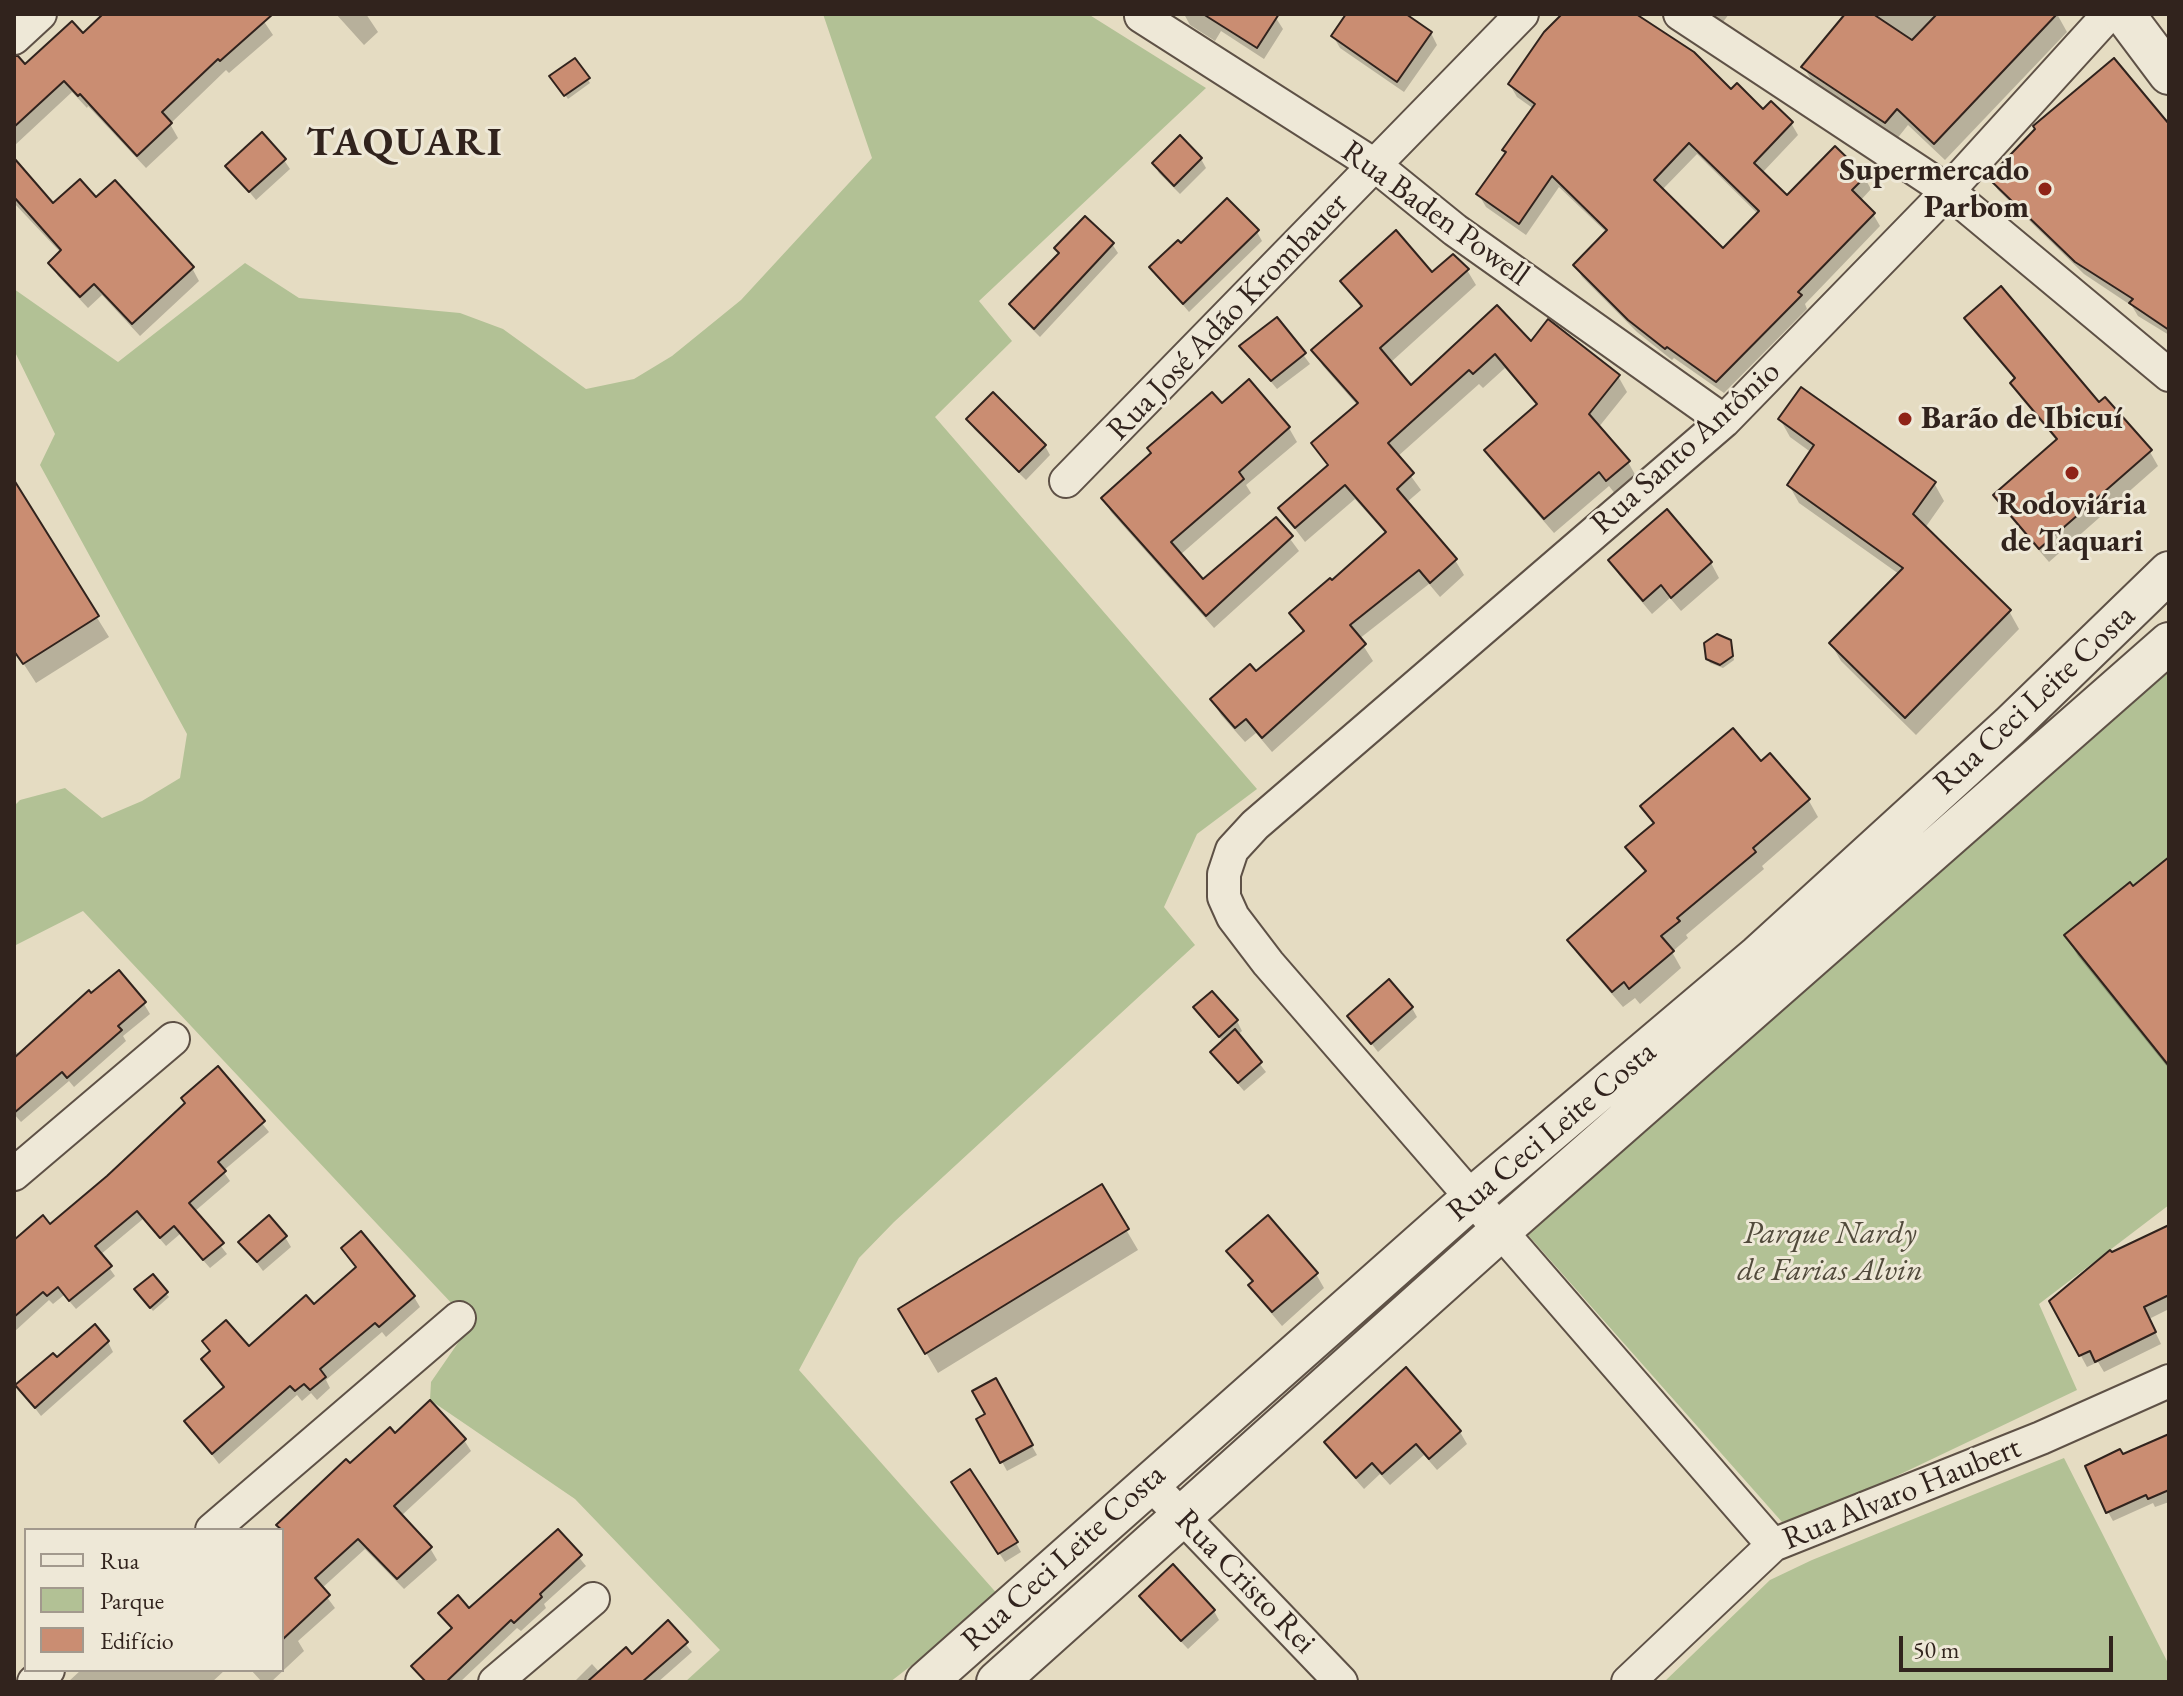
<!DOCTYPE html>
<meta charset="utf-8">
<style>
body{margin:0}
#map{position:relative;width:2183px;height:1696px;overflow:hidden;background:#e5dcc2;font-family:"EB Garamond",serif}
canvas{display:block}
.frame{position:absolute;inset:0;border:16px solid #31231d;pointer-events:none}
.legend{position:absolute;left:24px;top:1528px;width:260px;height:144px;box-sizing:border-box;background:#eee8d7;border:2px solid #a2998d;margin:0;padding:10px 14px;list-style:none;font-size:24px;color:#31231d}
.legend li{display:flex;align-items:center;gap:16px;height:40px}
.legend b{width:40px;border:2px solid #a2998d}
.scale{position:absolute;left:1899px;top:1636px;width:214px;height:36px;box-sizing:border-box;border:4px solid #31231d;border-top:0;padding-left:10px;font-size:24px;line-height:28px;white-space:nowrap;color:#31231d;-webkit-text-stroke:6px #eee8d7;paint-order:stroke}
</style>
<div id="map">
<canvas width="2183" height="1696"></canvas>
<div class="frame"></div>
<ul class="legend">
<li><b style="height:10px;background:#eee8d7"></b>Rua</li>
<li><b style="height:22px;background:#b2c195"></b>Parque</li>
<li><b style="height:22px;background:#ca8d72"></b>Edifício</li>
</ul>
<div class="scale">50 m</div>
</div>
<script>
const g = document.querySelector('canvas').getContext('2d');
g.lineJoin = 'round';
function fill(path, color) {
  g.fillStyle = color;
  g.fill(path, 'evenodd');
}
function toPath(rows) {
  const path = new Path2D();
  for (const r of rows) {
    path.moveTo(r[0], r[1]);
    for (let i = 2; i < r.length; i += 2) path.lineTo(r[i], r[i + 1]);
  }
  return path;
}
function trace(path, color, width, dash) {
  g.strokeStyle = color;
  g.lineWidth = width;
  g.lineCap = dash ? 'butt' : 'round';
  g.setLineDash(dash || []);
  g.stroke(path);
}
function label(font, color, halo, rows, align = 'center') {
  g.font = font + ' "EB Garamond",serif';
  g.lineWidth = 6;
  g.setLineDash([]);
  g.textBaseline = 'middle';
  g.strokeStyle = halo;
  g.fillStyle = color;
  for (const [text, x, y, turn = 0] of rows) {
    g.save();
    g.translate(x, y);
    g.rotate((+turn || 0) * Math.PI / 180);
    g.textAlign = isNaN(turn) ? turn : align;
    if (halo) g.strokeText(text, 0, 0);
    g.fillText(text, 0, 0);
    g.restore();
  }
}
fill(toPath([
 [823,14,1088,14,1206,88,979,301,1012,341,935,417,1257,789,1197,834,1164,907,1195,945,894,1222,859,1258,799,1370,1000,1597,890,1682,685,1682,720,1650,575,1499,430,1400,431,1382,471,1324,83,911,14,946,14,806,20,800,65,788,102,818,142,801,180,778,187,734,40,465,55,434,14,350,14,289,118,362,245,263,299,298,460,313,503,329,586,389,634,379,672,356,741,300,872,158],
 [2169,665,2169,1205,2039,1304,2077,1390,1823,1511,1782,1522,1528,1235],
 [2064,1458,2169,1665,2169,1682,1664,1682,1770,1580,1812,1560]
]), '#b2c195');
fill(toPath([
 [106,14,259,14,273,35,229,73,226,70,170,124,178,138,146,168,88,106,87,108,72,92,14,146,14,58,25,67,83,36],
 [336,14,366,14,378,32,364,45],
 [1184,14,1270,14,1276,18,1283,29,1264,59,1221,31,1215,41,1190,25],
 [1348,14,1403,14,1431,33,1437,45,1404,92,1340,48,1333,36],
 [1564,14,1633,14,1731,92,1763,111,1791,123,1798,135,1762,173,1787,198,1864,177,1871,189,1860,201,1873,214,1880,226,1805,304,1807,309,1724,393,1674,358,1672,360,1637,332,1582,277,1575,265,1607,233,1559,187,1526,235,1486,207,1479,195,1534,109,1517,97,1510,85],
 [1697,154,1758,214,1723,251,1662,190],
 [1712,14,1729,14,1723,22],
 [1847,14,2057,14,2067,32,1945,160,1908,125,1896,140,1814,85,1804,67],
 [575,60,590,83,568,99,552,76],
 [2169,127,2169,335,2138,316,2132,306,2084,274,1998,190,1991,178],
 [1201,159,1206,168,1180,194,1159,173,1154,163],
 [284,160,290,169,256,200,228,166],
 [14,161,53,206,96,199,192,268,199,281,140,336,102,295,88,308,58,276,51,263,61,253,14,203],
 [1257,232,1262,241,1189,312,1151,267,1181,246],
 [1112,244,1118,253,1040,337,1017,314,1011,305],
 [1467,270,1476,285,1390,363,1411,388,1497,307,1531,344,1618,376,1627,392,1598,428,1628,462,1637,478,1616,495,1609,486,1554,533,1495,465,1487,450,1538,406,1505,368,1483,388,1479,384,1397,457,1421,490,1406,503,1455,560,1464,575,1440,597,1429,584,1359,639,1373,661,1272,752,1256,733,1245,742,1221,715,1212,700,1256,674,1304,633,1291,613,1332,583,1387,535,1355,499,1305,542,1280,509,1329,467,1313,444,1358,406,1323,366,1314,351,1362,309,1342,281,1432,275],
 [1967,319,2099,405,2150,452,2158,466,2049,562,2004,510,1995,496,2057,441,2021,398,2012,384,2016,381,1975,333],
 [1277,320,1310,364,1277,389,1242,347],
 [1249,382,1289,428,1297,442,1246,485,1251,493,1180,555,1203,582,1276,520,1299,551,1214,628,1111,512,1103,498],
 [969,419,1045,446,1050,455,1026,480,974,429],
 [1780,419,1934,483,1944,501,1925,528,2009,611,2019,629,1916,735,1841,661,1831,644,1899,574,1799,503,1789,485,1812,453,1790,437],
 [27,505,109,637,36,683,14,649,14,513],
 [1667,512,1711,563,1719,578,1681,611,1670,598,1652,614,1619,575,1611,561],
 [1730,642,1734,660,1723,668,1710,663,1708,658],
 [1770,756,1809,801,1818,817,1762,866,1764,869,1686,935,1688,938,1672,952,1681,968,1640,1004,1635,998,1623,1007,1579,956,1569,940,1646,874,1628,847,1654,825,1642,806,1761,764],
 [2169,860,2169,1069,2078,956,2066,936],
 [1212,993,1237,1021,1242,1031,1237,1035,1266,1072,1244,1091,1218,1061,1212,1052,1223,1042,1196,1008],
 [144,1004,150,1014,123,1036,126,1041,74,1087,69,1081,21,1122,14,1114,14,1050,20,1055],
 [1412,1008,1417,1017,1378,1052,1350,1016],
 [218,1069,269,1132,223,1171,230,1181,194,1212,227,1254,210,1268,180,1234,166,1246,143,1219,100,1255,115,1276,76,1309,64,1295,53,1304,49,1300,14,1332,14,1242,49,1227,108,1177,187,1104],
 [1101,1187,1138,1250,938,1373,901,1310],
 [2169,1228,2169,1309,2149,1319,2161,1344,2104,1372,2098,1362,2087,1367,2051,1301],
 [285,1237,291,1247,263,1271,241,1242],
 [343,1249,414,1297,420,1307,386,1337,382,1332,326,1380,330,1388,317,1400,311,1393,302,1401,297,1395,219,1464,186,1421,225,1389,203,1360,248,1348,313,1306,357,1268],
 [1229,1252,1316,1274,1324,1288,1282,1326,1260,1300,1251,1285,1253,1284],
 [152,1277,169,1297,153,1311,139,1294],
 [108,1342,113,1352,41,1416,18,1386,57,1360],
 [995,1381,1037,1455,1007,1471,979,1420,987,1415],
 [1460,1432,1467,1444,1437,1470,1424,1455,1390,1485,1380,1474,1364,1489,1334,1455,1326,1442],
 [395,1436,464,1440,471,1451,401,1516,430,1548,437,1560,404,1589,365,1549,321,1589,335,1608,298,1641,304,1651,271,1682,262,1682,251,1670,282,1670,282,1530,278,1525,350,1466],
 [2169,1437,2169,1502,2155,1507,2153,1503,2113,1521,2108,1512,2122,1456],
 [959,1491,1016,1543,1021,1552,1005,1562],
 [558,1532,586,1566,544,1604,546,1608,521,1631,517,1628,460,1682,425,1682,414,1666,453,1630,441,1613,469,1610],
 [1141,1597,1214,1611,1219,1620,1188,1649,1147,1606],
 [668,1623,692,1652,658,1682,574,1682,592,1664,600,1673,632,1656],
 [81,1670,225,1670,212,1682,68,1682]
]), '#0003');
const building = toPath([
 [103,14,273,14,220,61,218,59,162,112,172,123,137,156,80,94,78,96,64,81,14,127,14,56,18,56,25,64,72,21,83,33,103,14],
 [1203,14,1279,14,1257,48,1203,14],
 [1346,14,1406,14,1432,32,1397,82,1331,36,1346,14],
 [1562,14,1636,14,1694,52,1731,89,1737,83,1763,109,1771,101,1793,122,1754,163,1787,195,1835,146,1866,176,1852,190,1875,213,1798,292,1802,295,1716,382,1667,347,1665,349,1628,320,1573,265,1607,230,1552,176,1519,224,1476,194,1506,152,1502,150,1535,104,1508,84,1544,32,1562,14],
 [1689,143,1759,211,1723,248,1654,180,1689,143],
 [1845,14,1873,14,1912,40,1937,14,2057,14,1934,144,1897,109,1885,123,1801,67,1845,14],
 [575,58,590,78,564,96,549,76,575,58],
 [2114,58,2169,124,2169,330,2129,303,2133,299,2075,262,1988,178,2035,129,2033,126,2114,58],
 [262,132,286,159,249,192,225,166,262,132],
 [1180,135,1202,158,1174,186,1152,163,1180,135],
 [14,158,53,203,80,179,96,197,115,180,194,267,132,324,94,284,80,297,48,263,61,250,14,197,14,158],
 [1227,198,1259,230,1183,304,1149,267,1178,240,1181,243,1227,198],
 [1085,216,1114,243,1034,329,1009,304,1059,253,1054,248,1085,216],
 [1396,230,1432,272,1453,254,1469,269,1380,348,1411,385,1497,305,1531,341,1548,319,1620,375,1589,414,1630,461,1606,481,1599,472,1544,519,1484,450,1537,404,1495,354,1473,374,1469,370,1388,443,1414,473,1397,489,1457,559,1430,583,1419,570,1350,625,1366,644,1262,738,1246,719,1235,728,1210,699,1250,664,1256,671,1304,631,1289,613,1330,578,1332,580,1386,532,1345,485,1295,528,1278,508,1328,465,1311,443,1358,403,1311,350,1362,306,1340,281,1396,230],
 [2001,286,2099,402,2105,397,2152,450,2039,549,1993,495,2057,439,2010,383,2015,378,1964,318,2001,286],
 [1277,317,1306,353,1271,381,1239,346,1277,317],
 [1249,379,1290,427,1239,472,1244,479,1171,542,1203,579,1276,517,1293,536,1206,616,1101,498,1151,453,1147,448,1212,392,1222,403,1249,379],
 [1801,387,1936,482,1913,514,2011,610,1905,718,1829,643,1903,568,1787,485,1814,445,1778,419,1801,387],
 [993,392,1046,445,1019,472,966,419,993,392],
 [14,480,99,616,23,664,14,651,14,480],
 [1667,509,1712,562,1671,598,1661,585,1643,601,1608,560,1667,509],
 [1717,634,1731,640,1733,656,1720,665,1706,659,1704,643,1717,634],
 [1733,728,1761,761,1770,753,1810,799,1753,848,1756,852,1677,918,1680,921,1661,936,1674,951,1629,989,1624,982,1612,992,1567,940,1646,871,1625,847,1654,823,1640,806,1733,728],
 [2169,857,2169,1066,2064,935,2130,882,2133,886,2169,857],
 [119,970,146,1002,118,1026,122,1030,67,1078,62,1072,14,1113,14,1058,89,990,91,993,119,970],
 [1389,979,1413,1007,1371,1044,1347,1016,1389,979],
 [1212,991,1238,1020,1219,1037,1193,1007,1212,991],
 [1235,1029,1262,1062,1238,1083,1210,1052,1235,1029],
 [218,1066,265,1121,218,1162,226,1171,189,1203,224,1243,203,1260,174,1226,160,1238,137,1211,95,1246,112,1266,69,1301,58,1287,47,1296,43,1292,14,1317,14,1240,43,1215,50,1224,107,1176,185,1103,181,1098,218,1066],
 [1102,1184,1129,1229,925,1354,898,1309,1102,1184],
 [269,1215,287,1236,257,1262,238,1242,269,1215],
 [1268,1215,1318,1273,1272,1312,1248,1285,1253,1281,1226,1251,1268,1215],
 [2169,1225,2169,1295,2144,1307,2156,1332,2095,1362,2090,1351,2079,1356,2049,1301,2110,1250,2112,1252,2169,1225],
 [361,1231,415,1296,379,1327,375,1323,320,1369,326,1377,310,1390,304,1384,295,1391,290,1386,212,1454,184,1421,224,1387,201,1359,210,1351,202,1341,226,1320,249,1346,306,1295,314,1304,356,1267,341,1248,361,1231],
 [153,1274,168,1292,150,1308,134,1289,153,1274],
 [95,1324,109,1341,35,1408,15,1385,53,1353,57,1357,95,1324],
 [1406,1367,1461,1431,1429,1459,1416,1444,1382,1474,1372,1463,1356,1478,1324,1442,1406,1367],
 [996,1378,1033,1445,1000,1463,976,1419,985,1414,972,1391,996,1378],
 [430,1400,466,1439,394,1506,432,1547,397,1579,358,1539,315,1578,330,1595,282,1640,282,1530,276,1525,346,1459,350,1463,390,1427,395,1433,430,1400],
 [2169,1434,2169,1490,2148,1499,2146,1495,2106,1513,2085,1466,2120,1449,2123,1454,2169,1434],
 [970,1469,1018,1542,998,1554,951,1482,970,1469],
 [558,1529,582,1555,540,1594,542,1597,514,1623,511,1620,446,1682,426,1682,411,1666,452,1628,438,1613,458,1595,469,1608,558,1529],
 [1173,1564,1215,1610,1181,1641,1139,1596,1173,1564],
 [668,1620,688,1642,642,1682,587,1682,626,1647,632,1654,668,1620]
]);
fill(building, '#ca8d72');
trace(building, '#31231d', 2);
const minor = toPath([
 [1142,14,1141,16,1376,166,1455,230,1724,421],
 [1680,14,1948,191,2169,375],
 [14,38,40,14],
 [1066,481,1522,14],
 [14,1174,173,1039],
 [1149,1482,1341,1682],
 [212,1530,459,1318],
 [1773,1545,1268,963,1233,917,1224,897,1224,874,1232,850,1255,825,1724,421,1948,191,2109,14],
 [34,1682,48,1670],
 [495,1682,593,1599],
 [1628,1682,1773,1545,2041,1438,2169,1381]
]);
const tertiary = toPath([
 [2124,14,2169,74],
 [926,1682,1472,1198,1758,956,2010,726,2169,572],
 [997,1682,1501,1230,2169,643]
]);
trace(minor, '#5e5146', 36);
trace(tertiary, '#5e5146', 44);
trace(minor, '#eee8d7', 32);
trace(tertiary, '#eee8d7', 40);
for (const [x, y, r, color] of [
 [2045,189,8,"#8f2418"],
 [1905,419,8,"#8f2418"],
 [2072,473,8,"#8f2418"]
]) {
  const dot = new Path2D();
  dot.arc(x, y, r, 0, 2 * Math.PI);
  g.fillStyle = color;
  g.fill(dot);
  trace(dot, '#eee8d7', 3);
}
label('bold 32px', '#31231d', '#eee8d7', [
 ["Supermercado",2029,171],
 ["Parbom",2029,208],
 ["Barão de Ibicuí",1921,419,"left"],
 ["Rodoviária",2072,505,"center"],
 ["de Taquari",2072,542,"center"]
], 'right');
label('32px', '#31231d', '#eee8d7', [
 ["Rua Baden Powell",1435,214,36],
 ["Rua José Adão Krombauer",1228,317,-46],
 ["Rua Santo Antônio",1686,448,-42],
 ["Rua Ceci Leite Costa",2035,700,-43],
 ["Rua Ceci Leite Costa",1552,1132,-40],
 ["Rua Alvaro Haubert",1902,1494,-22],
 ["Rua Ceci Leite Costa",1064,1558,-42],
 ["Rua Cristo Rei",1245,1582,46]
]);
label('italic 32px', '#514a3b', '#eee8d7', [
 ["Parque Nardy",1830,1234],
 ["de Farias Alvin",1830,1271]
]);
g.letterSpacing = '2px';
label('bold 40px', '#31231d', '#eee8d7', [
 ["TAQUARI",405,144]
]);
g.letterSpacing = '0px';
</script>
